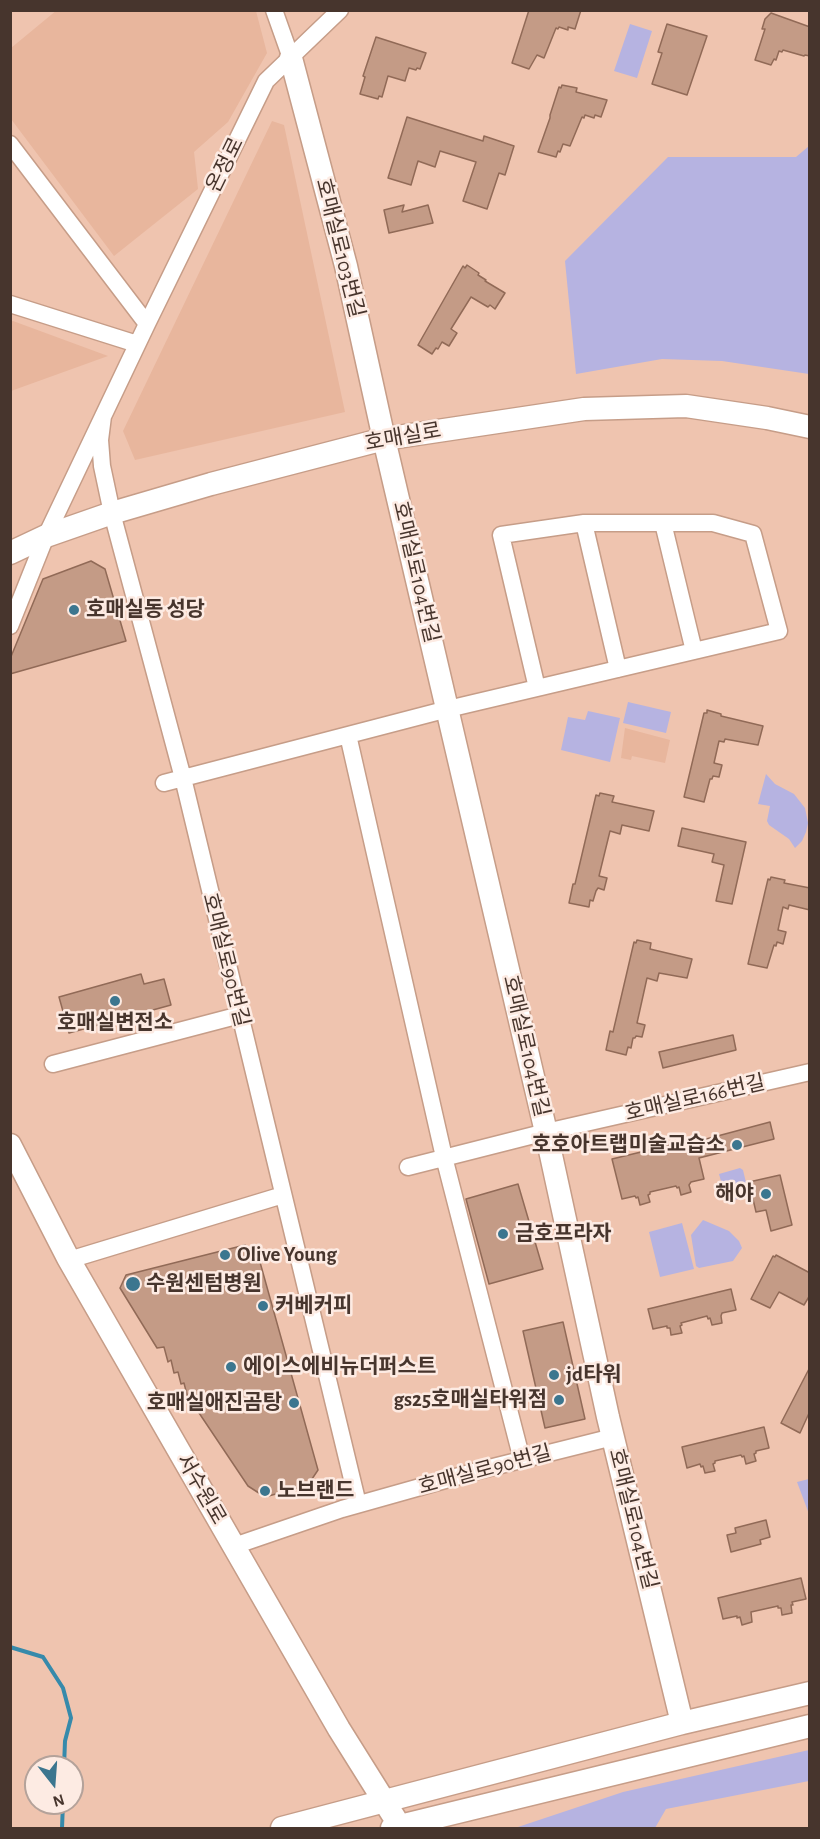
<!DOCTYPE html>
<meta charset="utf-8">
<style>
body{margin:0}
#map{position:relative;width:820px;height:1839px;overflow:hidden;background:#efc4af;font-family:"Alegreya Sans",sans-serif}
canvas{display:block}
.frame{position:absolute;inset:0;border:12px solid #47352d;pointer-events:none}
.north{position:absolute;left:24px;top:1755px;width:60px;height:60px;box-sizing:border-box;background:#fdebe3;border:2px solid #b4a29a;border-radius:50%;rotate:163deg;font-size:16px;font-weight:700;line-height:24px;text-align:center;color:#47352d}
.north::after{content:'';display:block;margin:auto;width:21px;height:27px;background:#3c768f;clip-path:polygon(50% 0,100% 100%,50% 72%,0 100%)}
</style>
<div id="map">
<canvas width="820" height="1839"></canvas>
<div class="frame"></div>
<div class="north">N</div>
</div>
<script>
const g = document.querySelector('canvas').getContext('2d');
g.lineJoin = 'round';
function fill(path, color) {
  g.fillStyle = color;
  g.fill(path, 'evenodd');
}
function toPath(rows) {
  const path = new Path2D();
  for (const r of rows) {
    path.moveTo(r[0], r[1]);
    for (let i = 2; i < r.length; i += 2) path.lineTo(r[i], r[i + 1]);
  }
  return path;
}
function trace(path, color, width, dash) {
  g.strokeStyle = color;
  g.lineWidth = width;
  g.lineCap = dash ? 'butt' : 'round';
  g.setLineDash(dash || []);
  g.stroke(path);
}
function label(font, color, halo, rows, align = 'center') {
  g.font = font + ' "Alegreya Sans","Noto Sans KR",sans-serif';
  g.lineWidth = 5;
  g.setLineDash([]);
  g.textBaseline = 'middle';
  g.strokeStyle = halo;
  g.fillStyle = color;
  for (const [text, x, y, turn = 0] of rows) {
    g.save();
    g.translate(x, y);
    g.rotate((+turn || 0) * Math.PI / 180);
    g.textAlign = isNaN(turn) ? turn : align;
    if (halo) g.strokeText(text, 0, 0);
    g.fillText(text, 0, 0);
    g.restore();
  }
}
fill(toPath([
 [57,10,256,11,267,53,228,122,194,152,198,189,114,256,11,119,11,48],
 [272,121,284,125,345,412,135,460,123,431],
 [13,321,108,356,11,391,10,322],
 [625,728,670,740,665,763,632,756,631,760,621,758]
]), '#e8b69d');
fill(toPath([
 [630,24,652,31,637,78,614,71],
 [809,146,809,374,722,361,662,359,576,374,565,261,668,157,796,157],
 [628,702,671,712,666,733,623,723],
 [588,711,620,718,610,762,561,750,568,717,585,720],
 [766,774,775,784,794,794,805,808,808,823,806,832,802,841,795,848,789,839,769,825,767,821,770,806,758,804],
 [740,1168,743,1170,749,1195,747,1198,731,1200,724,1192,719,1174],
 [703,1220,729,1231,739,1241,742,1248,733,1261,699,1268,696,1266,691,1235],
 [682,1223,694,1269,660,1277,649,1232],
 [809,1479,810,1479,809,1514,797,1482],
 [809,1750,809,1781,666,1809,655,1828,515,1828,623,1792]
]), '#b6b3e1');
trace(toPath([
 [10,1647,43,1657,63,1688,71,1718,65,1741,64,1767],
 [62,1828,63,1803]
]), '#368aab', 4);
const building = toPath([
 [529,10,581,10,575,29,568,27,568,30,559,27,558,29,556,28,544,58,537,55,529,69,512,63,529,10],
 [771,13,810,27,810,56,805,55,804,56,783,50,782,52,779,51,776,60,774,59,771,65,755,60,765,29,762,29,765,19,771,13],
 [667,24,707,36,687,95,652,84,662,53,658,52,667,24],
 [376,37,426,53,420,69,417,68,416,70,409,68,405,81,388,76,382,97,379,96,378,99,360,94,365,77,363,76,376,37],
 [562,85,577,88,576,92,607,100,601,117,595,115,594,118,585,115,584,118,582,117,570,146,563,144,560,152,558,151,556,157,538,152,550,118,550,115,559,87,561,88,562,85],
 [407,117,483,141,484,136,514,146,505,175,499,173,487,209,463,201,476,162,440,151,435,167,418,161,411,185,388,178,407,117],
 [404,205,402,212,428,205,433,223,389,233,384,210,404,205],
 [467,265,479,273,478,275,486,280,485,281,505,293,495,309,490,305,488,307,471,297,451,329,457,333,449,346,442,342,438,349,436,348,432,354,418,345,463,266,465,268,467,265],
 [91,561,105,569,126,641,10,674,10,659,43,579,91,561],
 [707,710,721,714,721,716,763,726,758,745,725,739,724,742,719,741,714,763,722,765,719,777,713,776,712,779,710,779,704,802,684,797,704,713,707,713,707,710],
 [600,793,614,796,612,802,654,811,649,831,622,825,620,834,610,831,599,876,607,878,604,890,598,888,596,891,593,901,590,900,589,907,569,903,573,884,575,884,596,795,599,796,600,793],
 [682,828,746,842,732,904,716,901,724,865,712,862,714,854,678,846,682,828],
 [771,877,785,880,784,883,810,888,810,910,789,905,788,909,783,907,778,930,786,932,783,944,777,942,776,946,774,945,767,968,748,964,768,879,770,880,771,877],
 [637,940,651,943,650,949,692,959,687,978,659,973,657,981,647,978,637,1023,645,1025,642,1037,636,1036,635,1038,633,1038,631,1048,628,1047,626,1055,606,1050,610,1031,613,1032,634,942,636,943,637,940],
 [141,974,144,984,164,979,171,1005,69,1033,59,997,141,974],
 [733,1035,736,1050,663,1068,659,1052,733,1035],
 [770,1122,774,1139,699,1158,704,1179,691,1182,689,1185,691,1192,681,1195,679,1187,677,1188,676,1186,650,1192,650,1194,648,1195,650,1202,640,1205,638,1197,636,1198,635,1196,622,1199,612,1159,695,1139,695,1142,770,1122],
 [780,1175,792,1225,771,1231,766,1210,756,1212,749,1182,780,1175],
 [518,1184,543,1269,489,1284,466,1199,518,1184],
 [245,1245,258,1255,318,1470,308,1485,265,1497,248,1486,187,1395,184,1383,181,1384,178,1372,174,1373,171,1360,168,1362,164,1347,157,1348,120,1288,126,1275,245,1245],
 [776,1255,810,1273,810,1295,804,1305,779,1292,770,1308,751,1299,773,1256,775,1257,776,1255],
 [731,1289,736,1310,722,1313,721,1316,722,1323,712,1325,710,1318,708,1319,707,1316,681,1323,682,1325,680,1326,682,1333,671,1335,670,1328,667,1328,667,1326,653,1329,648,1309,731,1289],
 [563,1322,585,1419,545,1428,523,1331,563,1322],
 [810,1367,810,1411,800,1433,781,1423,810,1367],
 [764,1427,769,1448,756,1451,756,1453,754,1454,756,1461,746,1464,744,1456,742,1457,741,1455,715,1461,715,1463,713,1464,715,1471,705,1473,703,1466,701,1467,700,1464,687,1468,682,1447,764,1427],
 [766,1520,770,1537,760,1540,761,1544,731,1552,727,1535,736,1533,735,1528,766,1520],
 [801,1578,806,1599,792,1602,793,1605,791,1605,792,1613,782,1615,781,1608,778,1608,778,1606,751,1612,752,1622,742,1625,740,1617,737,1618,737,1616,723,1619,718,1598,801,1578]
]);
fill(building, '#c49b86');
trace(building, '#916a57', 1.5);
const street = toPath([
 [274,10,291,58],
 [10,144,147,324],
 [10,304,137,344],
 [103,416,100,440,102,466,112,513,183,778,358,1504],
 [584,523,618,669],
 [663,523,694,651],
 [10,626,46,536,147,324,266,81,340,10],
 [348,735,444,1157,522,1460],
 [164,783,448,709,537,688,694,651,779,631,753,534,713,523,584,523,501,535,537,688],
 [53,1064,240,1015],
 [408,1167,546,1132,810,1072],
 [69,1260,283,1195],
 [234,1546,342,1509,477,1471,613,1437]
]);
const secondary = toPath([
 [291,58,346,266,384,439,546,1132,608,1417,682,1723],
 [10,553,46,536,112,513,211,484,384,439,584,409,686,406,767,418,810,427],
 [10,1145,68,1258,339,1729,401,1828],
 [282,1828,682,1723,810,1693],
 [392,1828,810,1726]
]);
trace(street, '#c69d88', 19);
trace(secondary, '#c69d88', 25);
trace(street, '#fff', 16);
trace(secondary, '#fff', 22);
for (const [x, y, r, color] of [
 [74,610,6,"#3c768f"],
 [115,1001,6,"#3c768f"],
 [737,1145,6,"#3c768f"],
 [766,1194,6,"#3c768f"],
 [503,1234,6,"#3c768f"],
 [225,1255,6,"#3c768f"],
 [133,1284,8,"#3c768f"],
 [263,1306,6,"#3c768f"],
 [231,1367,6,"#3c768f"],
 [554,1375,6,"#3c768f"],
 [559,1400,6,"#3c768f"],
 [294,1403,6,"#3c768f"],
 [265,1491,6,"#3c768f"]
]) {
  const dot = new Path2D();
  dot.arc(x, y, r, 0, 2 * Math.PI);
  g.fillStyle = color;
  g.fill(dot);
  trace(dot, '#fdebe3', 2);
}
label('21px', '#47352d', '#fdebe3', [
 ["온정로",225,165,-64],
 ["호매실로103번길",340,248,76],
 ["호매실로",403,437,-10],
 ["호매실로104번길",416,572,77],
 ["호매실로90번길",226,960,76],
 ["호매실로104번길",526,1046,77],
 ["호매실로166번길",695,1098,-13],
 ["호매실로90번길",485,1470,-15],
 ["서수원로",201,1489,60],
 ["호매실로104번길",633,1519,76]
]);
label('bold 21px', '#47352d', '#fdebe3', [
 ["호매실동 성당",86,610],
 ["호매실변전소",115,1023,"center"],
 ["호호아트랩미술교습소",725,1145,"right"],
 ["해야",754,1194,"right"],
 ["금호프라자",515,1234],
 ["Olive Young",237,1255],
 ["수원센텀병원",146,1284],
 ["커베커피",275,1306],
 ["에이스에비뉴더퍼스트",243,1367],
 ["jd타워",566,1375],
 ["gs25호매실타워점",547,1400,"right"],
 ["호매실애진곰탕",282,1403,"right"],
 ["노브랜드",277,1491]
], 'left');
</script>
